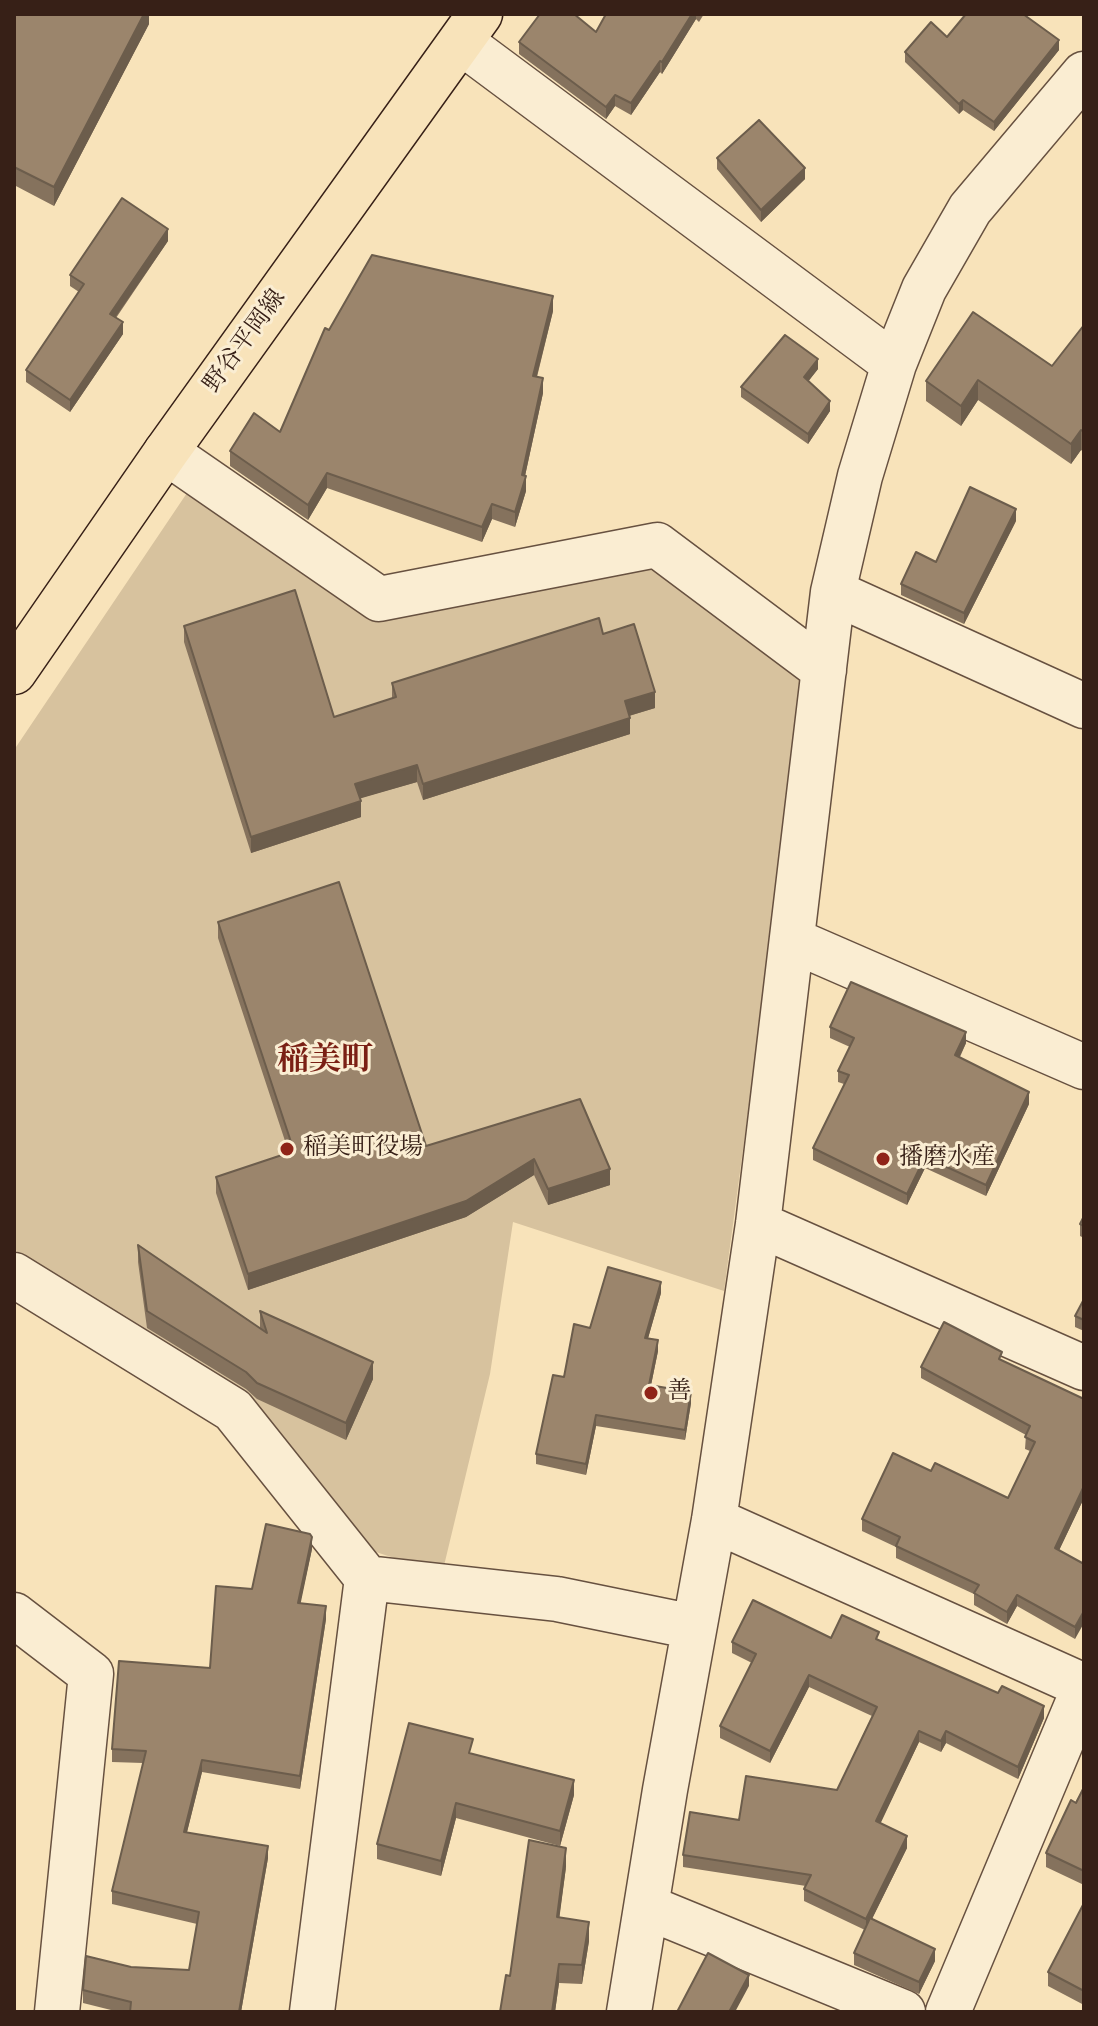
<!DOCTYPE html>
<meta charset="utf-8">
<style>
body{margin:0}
#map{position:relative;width:1098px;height:2026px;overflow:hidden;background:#f8e3ba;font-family:"IM FELL English",serif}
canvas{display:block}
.frame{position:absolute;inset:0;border:16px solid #372017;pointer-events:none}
</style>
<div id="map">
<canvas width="1098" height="2026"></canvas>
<div class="frame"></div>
</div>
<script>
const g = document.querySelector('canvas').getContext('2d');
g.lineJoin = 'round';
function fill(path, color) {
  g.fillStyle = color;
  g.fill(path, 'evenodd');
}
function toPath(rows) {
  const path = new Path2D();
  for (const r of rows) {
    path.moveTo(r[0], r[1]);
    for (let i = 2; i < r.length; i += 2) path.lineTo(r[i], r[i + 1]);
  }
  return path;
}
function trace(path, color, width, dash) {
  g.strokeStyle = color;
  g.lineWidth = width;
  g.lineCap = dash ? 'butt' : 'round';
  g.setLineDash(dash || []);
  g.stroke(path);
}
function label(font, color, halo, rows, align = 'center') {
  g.font = font + ' "IM FELL English","Noto Serif JP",serif';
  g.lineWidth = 6;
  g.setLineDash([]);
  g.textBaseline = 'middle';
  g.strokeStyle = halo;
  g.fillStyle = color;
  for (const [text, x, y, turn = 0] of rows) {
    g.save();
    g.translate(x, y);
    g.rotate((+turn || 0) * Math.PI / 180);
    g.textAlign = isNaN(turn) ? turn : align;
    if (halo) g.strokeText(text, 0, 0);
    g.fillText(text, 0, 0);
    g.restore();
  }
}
fill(toPath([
 [191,487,368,614,655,567,809,658,724,1291,513,1222,490,1374,442,1574,367,1549,185,1369,14,1249,14,750]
]), '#d7c29e');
const minor = toPath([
 [461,42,894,364],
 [166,452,379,599,657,545,824,670],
 [833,592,1084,706],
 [792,940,1084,1067],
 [758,1224,1084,1368],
 [14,1275,233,1410,367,1578,557,1599,694,1627],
 [714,1520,1084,1686],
 [14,1615,91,1674,57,2012],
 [647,1907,903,2012],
 [312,2012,367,1578],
 [629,2012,665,1790,714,1520,758,1224,833,592,860,476,894,364,924,289,970,209,1084,74],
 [948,2012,1084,1688]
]);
const major = toPath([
 [14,672,166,452,480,14]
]);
trace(minor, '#675140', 47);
trace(major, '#372017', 47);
trace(minor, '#faedd2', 44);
trace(major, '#f8e3ba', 44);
fill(toPath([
 [14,14,149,14,149,24,54,206,14,185],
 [606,14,704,14,699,22,696,19,662,74,660,72,631,115,615,106,606,119,519,54,519,42,596,32],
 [947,37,1059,50,994,131,963,110,959,114,905,62,905,52],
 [717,158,805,179,761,222,717,169],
 [168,241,116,318,123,334,70,412,26,382,26,370,79,292,70,286,70,275],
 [553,311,537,377,543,393,525,476,526,491,515,527,492,519,482,542,327,488,308,520,230,466,230,451,280,432,329,330],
 [1084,325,1084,452,1081,450,1071,464,978,400,961,426,926,401,926,381,1052,366],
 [818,369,808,381,830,411,808,444,741,397,741,387],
 [1016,521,964,624,901,595,901,584,936,562],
 [184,626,334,717,392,699,392,683,603,634,655,708,629,716,630,734,423,800,417,782,360,798,361,817,251,853,184,642],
 [218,922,426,1146,580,1099,610,1185,548,1205,534,1175,466,1217,248,1290,216,1193,216,1177,289,1153,218,938],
 [830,1027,966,1043,960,1057,1029,1104,986,1196,925,1168,907,1205,813,1160,813,1148,844,1084,838,1082,838,1071,850,1047,830,1038],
 [1084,1216,1084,1238,1080,1236,1080,1224],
 [138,1245,260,1328,260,1311,373,1379,346,1440,257,1399,246,1389,147,1328,138,1262],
 [661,1293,648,1338,658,1351,651,1385,691,1403,685,1440,596,1426,586,1475,536,1464,536,1454,564,1377,590,1328],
 [1084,1299,1084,1331,1075,1327,1075,1316],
 [1002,1361,1084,1498,1059,1550,1084,1564,1075,1639,1017,1606,1007,1624,974,1605,974,1594,896,1558,896,1547,862,1531,862,1519,931,1471,1008,1498,1030,1451,1025,1449,1026,1435,921,1378,921,1367],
 [312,1549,300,1603,326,1619,300,1789,202,1772,187,1832,268,1858,241,2012,119,2012,83,2003,83,1990,189,1970,197,1924,112,1904,112,1891,143,1763,112,1762,112,1749,210,1668,252,1589],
 [831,1638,879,1641,1044,1718,1018,1779,946,1743,941,1752,919,1742,880,1823,907,1848,872,1919,935,1961,919,1994,854,1965,854,1953,865,1930,804,1901,804,1889,806,1886,683,1867,683,1855,739,1820,837,1790,872,1716,809,1687,770,1763,720,1738,720,1726,752,1663,732,1653,732,1642],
 [473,1754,574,1795,560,1846,456,1818,441,1876,377,1859,377,1844],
 [1084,1787,1084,1885,1046,1867,1046,1853],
 [566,1867,559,1918,589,1941,582,1984,559,1983,555,2012,500,2012,510,1976],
 [1084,1903,1084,2005,1048,1986,1048,1972]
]), '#85725d');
fill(toPath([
 [144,14,149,14,149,24,54,206,54,187],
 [692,14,696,14,696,19,662,74,662,62],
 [1059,40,1059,50,994,131,994,122],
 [660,61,660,72,631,115,631,103],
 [615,95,615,106,606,119,606,107],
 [963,100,963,110,959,114,959,104],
 [805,168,805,179,761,222,761,210],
 [168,229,168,241,110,325,110,314],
 [553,296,553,311,533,391,533,376],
 [123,322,123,334,70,412,70,400],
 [818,359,818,369,804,387,804,377],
 [543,378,543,393,523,485,526,476,526,491,515,527,515,512,522,475],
 [978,380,978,400,961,426,961,406],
 [830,401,830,411,808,444,808,434],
 [1081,430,1081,450,1071,464,1071,444],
 [327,473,327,488,308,520,308,505],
 [492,504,492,519,482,542,482,527],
 [1016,509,1016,521,964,624,964,613],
 [655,692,655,708,625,717,625,701],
 [630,718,630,734,423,800,423,784],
 [417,765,417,782,355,800,355,784],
 [361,801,361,817,251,853,251,837],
 [966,1032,966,1043,955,1066,955,1055],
 [1029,1092,1029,1104,986,1196,986,1185],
 [925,1157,925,1168,907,1205,907,1194],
 [534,1159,534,1175,466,1217,248,1290,248,1274],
 [610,1169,610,1185,548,1205,548,1189],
 [661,1282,661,1293,645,1349,645,1338],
 [658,1340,658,1351,649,1395,649,1385],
 [373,1362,373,1379,346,1440,346,1423],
 [691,1392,691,1403,685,1440,685,1430],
 [596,1415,596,1426,586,1475,586,1464],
 [1084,1486,1084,1498,1055,1559,1055,1548],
 [312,1537,312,1549,298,1616,298,1603],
 [1017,1595,1017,1606,1007,1624,1007,1612],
 [326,1606,326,1619,300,1789,300,1776],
 [1084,1611,1084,1623,1075,1639,1075,1627],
 [809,1675,809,1687,770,1763,770,1751],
 [1044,1706,1044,1718,1018,1779,1018,1767],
 [919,1731,919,1742,876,1833,876,1821],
 [946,1731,946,1743,941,1752,941,1741],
 [202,1760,202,1772,184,1844,184,1832],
 [574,1780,574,1795,560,1846,560,1831],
 [456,1803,456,1818,441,1876,441,1861],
 [907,1836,907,1848,866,1931,866,1919],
 [268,1846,268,1858,241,2012,239,2012],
 [566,1848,566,1867,557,1936,557,1917],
 [589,1922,589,1941,582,1984,582,1965],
 [935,1949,935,1961,919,1994,919,1982],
 [559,1964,559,1983,555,2012,552,2012],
 [749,1975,749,1986,735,2012,729,2012]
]), '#6c5d4c');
const building = toPath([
 [14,14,144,14,54,187,14,167,14,14],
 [540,14,574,14,596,32,606,14,692,14,662,62,660,61,631,103,615,95,606,107,519,42,540,14],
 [966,14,1023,14,1059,40,994,122,963,100,959,104,905,52,931,22,947,37,966,14],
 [759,120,805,168,761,210,717,158,759,120],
 [122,198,168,229,110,314,123,322,70,400,26,370,84,284,70,275,122,198],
 [372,255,553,296,533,376,543,378,522,475,526,476,515,512,492,504,482,527,327,473,308,505,230,451,254,413,280,432,325,328,329,330,372,255],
 [973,312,1052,366,1084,325,1084,432,1081,430,1071,444,978,380,961,406,926,381,973,312],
 [785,335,818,359,804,377,830,401,808,434,741,387,785,335],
 [970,487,1016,509,964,613,901,584,916,552,936,562,970,487],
 [295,590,334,717,396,697,392,683,599,618,603,634,634,624,655,692,625,701,630,718,423,784,417,765,355,784,361,801,251,837,184,626,295,590],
 [339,882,426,1146,580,1099,610,1169,548,1189,534,1159,466,1201,248,1274,216,1177,294,1151,218,922,339,882],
 [851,982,966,1032,955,1055,1029,1092,986,1185,925,1157,907,1194,813,1148,849,1075,838,1071,854,1038,830,1027,851,982],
 [1084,1216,1084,1226,1080,1224,1084,1216],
 [138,1245,267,1333,260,1311,373,1362,346,1423,257,1383,246,1372,147,1311,138,1245],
 [608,1267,661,1282,645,1338,658,1340,649,1385,691,1392,685,1430,596,1415,586,1464,536,1454,553,1375,564,1377,574,1324,590,1328,608,1267],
 [1084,1299,1084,1320,1075,1316,1084,1299],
 [944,1322,1002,1352,999,1359,1084,1399,1084,1486,1055,1548,1084,1564,1084,1611,1075,1627,1017,1595,1007,1612,974,1593,979,1585,896,1546,900,1537,862,1519,893,1453,931,1471,935,1463,1008,1498,1035,1442,1025,1437,1030,1426,921,1367,944,1322],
 [266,1524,310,1534,312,1537,298,1603,326,1606,300,1776,202,1760,184,1832,268,1846,239,2012,130,2012,131,2002,83,1990,86,1956,131,1967,189,1970,199,1912,112,1891,146,1751,112,1749,119,1661,210,1668,216,1586,252,1589,266,1524],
 [753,1600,831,1638,842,1615,879,1632,876,1639,998,1693,1002,1686,1044,1706,1018,1767,946,1731,941,1741,919,1731,876,1821,907,1836,866,1919,804,1889,811,1875,683,1855,690,1812,739,1820,746,1776,837,1790,877,1707,809,1675,770,1751,720,1726,756,1654,732,1642,753,1600],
 [409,1723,473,1739,469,1753,574,1780,560,1831,456,1803,441,1861,377,1844,409,1723],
 [1084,1787,1084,1871,1046,1853,1071,1800,1076,1803,1084,1787],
 [529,1840,566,1848,557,1917,589,1922,582,1965,559,1964,552,2012,500,2012,506,1975,510,1976,529,1840],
 [1084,1903,1084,1991,1048,1972,1084,1903],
 [870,1918,935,1949,919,1982,854,1953,870,1918],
 [708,1953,749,1975,729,2012,677,2012,708,1953]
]);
fill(building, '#9b856c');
trace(building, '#6c5d4c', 2);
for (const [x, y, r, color] of [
 [287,1149,8,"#8f2418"],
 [883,1159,8,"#8f2418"],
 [651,1393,8,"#8f2418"]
]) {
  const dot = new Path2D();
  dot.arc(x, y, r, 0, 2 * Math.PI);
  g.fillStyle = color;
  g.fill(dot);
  trace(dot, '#faedd2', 3);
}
label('24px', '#372017', '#faedd2', [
 ["野谷平岡線",246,342,-54]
]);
label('24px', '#372017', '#faedd2', [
 ["稲美町役場",303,1149],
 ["播磨水産",899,1159],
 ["善",667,1393]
], 'left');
label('bold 32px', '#7a1f14', '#faedd2', [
 ["稲美町",325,1062]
]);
</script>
